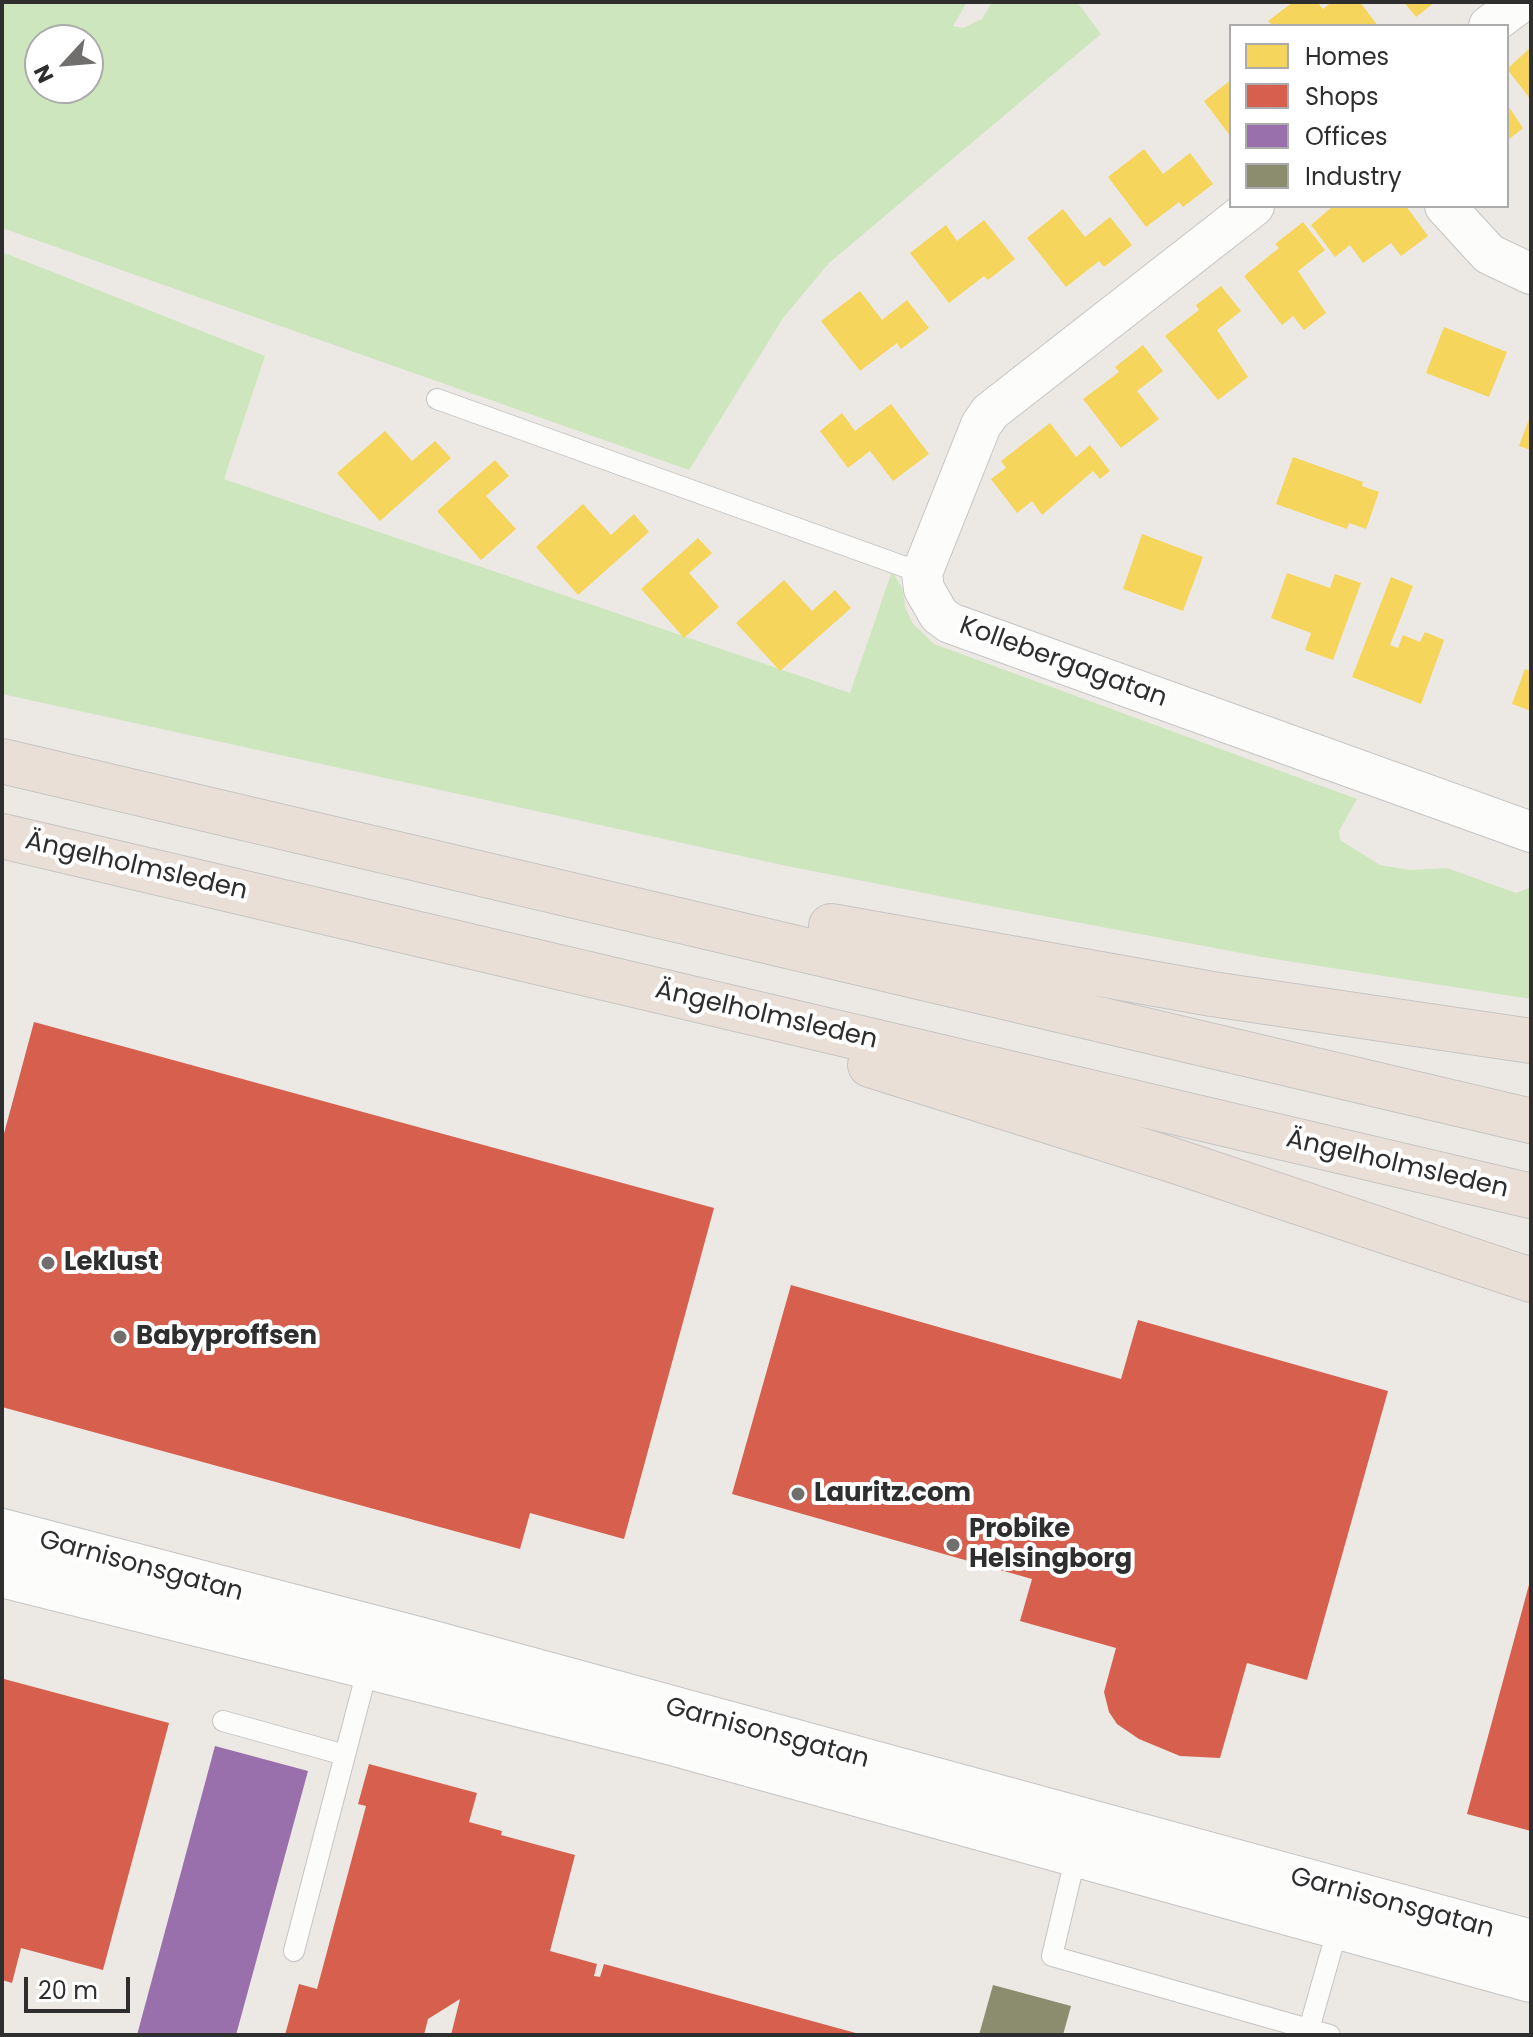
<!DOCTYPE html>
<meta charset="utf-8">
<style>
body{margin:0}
#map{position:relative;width:1533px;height:2037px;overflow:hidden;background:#ece8e4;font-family:Poppins,sans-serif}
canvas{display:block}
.frame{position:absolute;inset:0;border:4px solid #2e2e2e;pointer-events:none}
.legend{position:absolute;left:1229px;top:24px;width:280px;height:184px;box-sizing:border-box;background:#fff;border:2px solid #ababab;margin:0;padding:10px 14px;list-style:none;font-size:24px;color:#2e2e2e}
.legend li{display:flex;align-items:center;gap:16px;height:40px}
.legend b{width:40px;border:2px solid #ababab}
.north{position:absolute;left:24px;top:24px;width:80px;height:80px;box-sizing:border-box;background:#fff;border:2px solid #ababab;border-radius:50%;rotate:244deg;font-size:22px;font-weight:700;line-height:32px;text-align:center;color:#2e2e2e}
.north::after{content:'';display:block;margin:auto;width:28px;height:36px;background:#706f6e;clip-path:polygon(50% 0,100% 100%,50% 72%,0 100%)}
.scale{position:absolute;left:24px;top:1977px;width:106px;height:36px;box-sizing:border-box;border:4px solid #2e2e2e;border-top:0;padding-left:10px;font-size:24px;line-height:28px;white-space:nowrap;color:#2e2e2e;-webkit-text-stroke:6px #fff;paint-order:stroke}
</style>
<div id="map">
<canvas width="1533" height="2037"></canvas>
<div class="frame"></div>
<ul class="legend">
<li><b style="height:22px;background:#f6d55c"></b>Homes</li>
<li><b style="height:22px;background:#d6604d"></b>Shops</li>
<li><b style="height:22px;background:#9970ab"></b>Offices</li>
<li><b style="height:22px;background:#8c8c6e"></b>Industry</li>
</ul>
<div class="north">N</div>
<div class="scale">20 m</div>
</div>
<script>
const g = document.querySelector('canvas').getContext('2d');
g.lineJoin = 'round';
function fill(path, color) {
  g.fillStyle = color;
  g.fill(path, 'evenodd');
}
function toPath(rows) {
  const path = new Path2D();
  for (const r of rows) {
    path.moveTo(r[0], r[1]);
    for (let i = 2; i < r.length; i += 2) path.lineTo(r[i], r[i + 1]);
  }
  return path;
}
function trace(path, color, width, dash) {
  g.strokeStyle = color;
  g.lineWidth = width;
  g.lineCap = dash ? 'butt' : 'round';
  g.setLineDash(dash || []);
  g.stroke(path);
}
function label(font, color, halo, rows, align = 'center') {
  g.font = font + ' Poppins,sans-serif';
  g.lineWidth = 8;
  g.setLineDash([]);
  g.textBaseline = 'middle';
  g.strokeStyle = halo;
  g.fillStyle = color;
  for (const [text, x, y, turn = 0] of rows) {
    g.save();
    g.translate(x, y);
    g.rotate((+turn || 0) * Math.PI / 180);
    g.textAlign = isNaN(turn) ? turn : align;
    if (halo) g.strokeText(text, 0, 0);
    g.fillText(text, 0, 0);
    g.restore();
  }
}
fill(toPath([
 [2,2,967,2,953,26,963,28,982,19,992,2,1077,2,1101,34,829,263,783,318,689,470,2,228],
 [40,40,88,40,88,88,40,88],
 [2,252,265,356,224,479,850,693,892,571,903,590,905,607,913,624,934,644,1357,799,1339,831,1340,840,1380,865,1410,870,1447,868,1516,893,1531,887,1531,999,1268,958,990,906,787,866,2,694]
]), '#cee6be');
fill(toPath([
 [1293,2,1317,2,1323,9,1332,2,1360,2,1378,26,1273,26,1268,21],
 [1404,2,1435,2,1416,17],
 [1531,47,1531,100,1507,69],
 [1231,80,1231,137,1204,101],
 [1507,104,1523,128,1507,141],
 [1144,149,1163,174,1190,153,1213,184,1183,207,1179,202,1146,227,1108,177],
 [1333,206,1406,206,1428,236,1401,256,1391,243,1363,263,1350,245,1335,257,1311,225],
 [1063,209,1085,237,1110,217,1132,245,1104,267,1099,261,1066,287,1027,238],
 [984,220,1015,259,988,280,984,276,949,303,910,253,946,225,957,241],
 [1303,222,1325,250,1298,271,1326,313,1304,330,1293,316,1282,325,1244,276,1279,248,1275,244],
 [1221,286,1241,311,1217,330,1248,377,1218,400,1165,336,1199,310,1196,305],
 [860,291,882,320,907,300,929,328,901,349,897,343,860,371,821,321],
 [1444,327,1507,352,1489,397,1426,373],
 [1143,345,1163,371,1137,391,1159,419,1121,448,1083,399,1119,372,1115,367],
 [891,404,929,454,893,481,870,451,848,468,820,431,842,413,855,431],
 [1531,414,1531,450,1519,446],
 [1050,423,1076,457,1090,445,1110,471,1100,479,1093,471,1042,515,1032,501,1017,513,991,479,1006,468,1001,461],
 [385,431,412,461,435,441,451,458,380,521,337,473],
 [1293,457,1363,482,1362,486,1379,492,1366,529,1349,523,1347,529,1276,504],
 [495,460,509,476,486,496,516,529,481,560,437,511],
 [583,504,611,535,634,514,649,532,578,595,536,547],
 [1142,534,1203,557,1183,611,1123,589],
 [698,538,712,553,689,573,719,607,684,638,641,589],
 [1287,573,1330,588,1335,574,1361,583,1333,660,1305,650,1311,633,1271,618],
 [1391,577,1413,586,1390,645,1398,648,1403,635,1420,642,1425,632,1444,640,1421,704,1352,677],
 [784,580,812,611,835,590,851,608,780,671,736,623],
 [1525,669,1531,671,1531,711,1512,704]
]), '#f6d55c');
fill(toPath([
 [34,1022,714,1208,624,1539,530,1513,520,1549,2,1407,2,1141],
 [791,1285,1121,1379,1138,1320,1388,1391,1307,1680,1247,1663,1220,1758,1180,1756,1139,1739,1117,1724,1109,1712,1104,1692,1116,1648,1020,1621,1032,1579,732,1494],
 [1530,1581,1531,1581,1531,1831,1467,1814],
 [4,1679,169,1723,103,1970,21,1948,12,1983,2,1980],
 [369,1764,477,1793,469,1822,502,1831,501,1835,575,1855,550,1951,597,1964,594,1976,600,1977,604,1964,863,2035,451,2035,460,1999,428,2019,424,2035,285,2035,299,1984,317,1989,366,1806,358,1804]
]), '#d6604d');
fill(toPath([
 [215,1746,308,1771,236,2035,137,2035]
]), '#9970ab');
fill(toPath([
 [993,1985,1071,2006,1063,2035,979,2035]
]), '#8c8c6e');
const lane = toPath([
 [437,399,922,573],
 [223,1721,345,1755,368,1667],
 [1076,1855,1052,1956,1330,2035],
 [294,1951,345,1755],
 [1309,2029,1338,1927]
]);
const street = toPath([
 [1489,26,1521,2],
 [1254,206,990,412,981,425,922,573,924,589,939,615,950,623,1531,832],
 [1445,206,1489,254,1531,274]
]);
const secondary = toPath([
 [2,1531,422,1640,1531,1942],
 [2,1575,676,1744,1531,1980]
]);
const highway = toPath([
 [2,761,1531,1121],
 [2,836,1531,1196],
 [831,926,1212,994,1531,1041],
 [870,1065,1169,1159,1531,1280]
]);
trace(lane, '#c5c4c5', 22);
trace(street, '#c5c4c5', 42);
trace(secondary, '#c5c4c5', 46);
trace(highway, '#c6c5c4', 46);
trace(lane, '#fcfcfb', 20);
trace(street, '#fcfcfb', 40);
trace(secondary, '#fcfcfb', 44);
trace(highway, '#eadfd6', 44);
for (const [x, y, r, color] of [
 [48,1263,8,"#706f6e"],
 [120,1337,8,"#706f6e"],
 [798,1494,8,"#706f6e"],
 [953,1545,8,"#706f6e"]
]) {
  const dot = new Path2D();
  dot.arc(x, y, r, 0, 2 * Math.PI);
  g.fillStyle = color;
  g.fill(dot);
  trace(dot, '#fff', 3);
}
label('26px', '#2e2e2e', '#fff', [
 ["Kollebergagatan",1063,663,20],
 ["Ängelholmsleden",136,867,13],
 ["Ängelholmsleden",766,1016,13],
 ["Ängelholmsleden",1397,1165,13],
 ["Garnisonsgatan",141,1567,15],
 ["Garnisonsgatan",767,1734,15],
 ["Garnisonsgatan",1392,1904,15]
]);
label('bold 26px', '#2e2e2e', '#fff', [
 ["Leklust",64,1263],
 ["Babyproffsen",136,1337],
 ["Lauritz.com",814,1494],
 ["Probike",969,1530],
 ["Helsingborg",969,1560]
], 'left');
</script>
